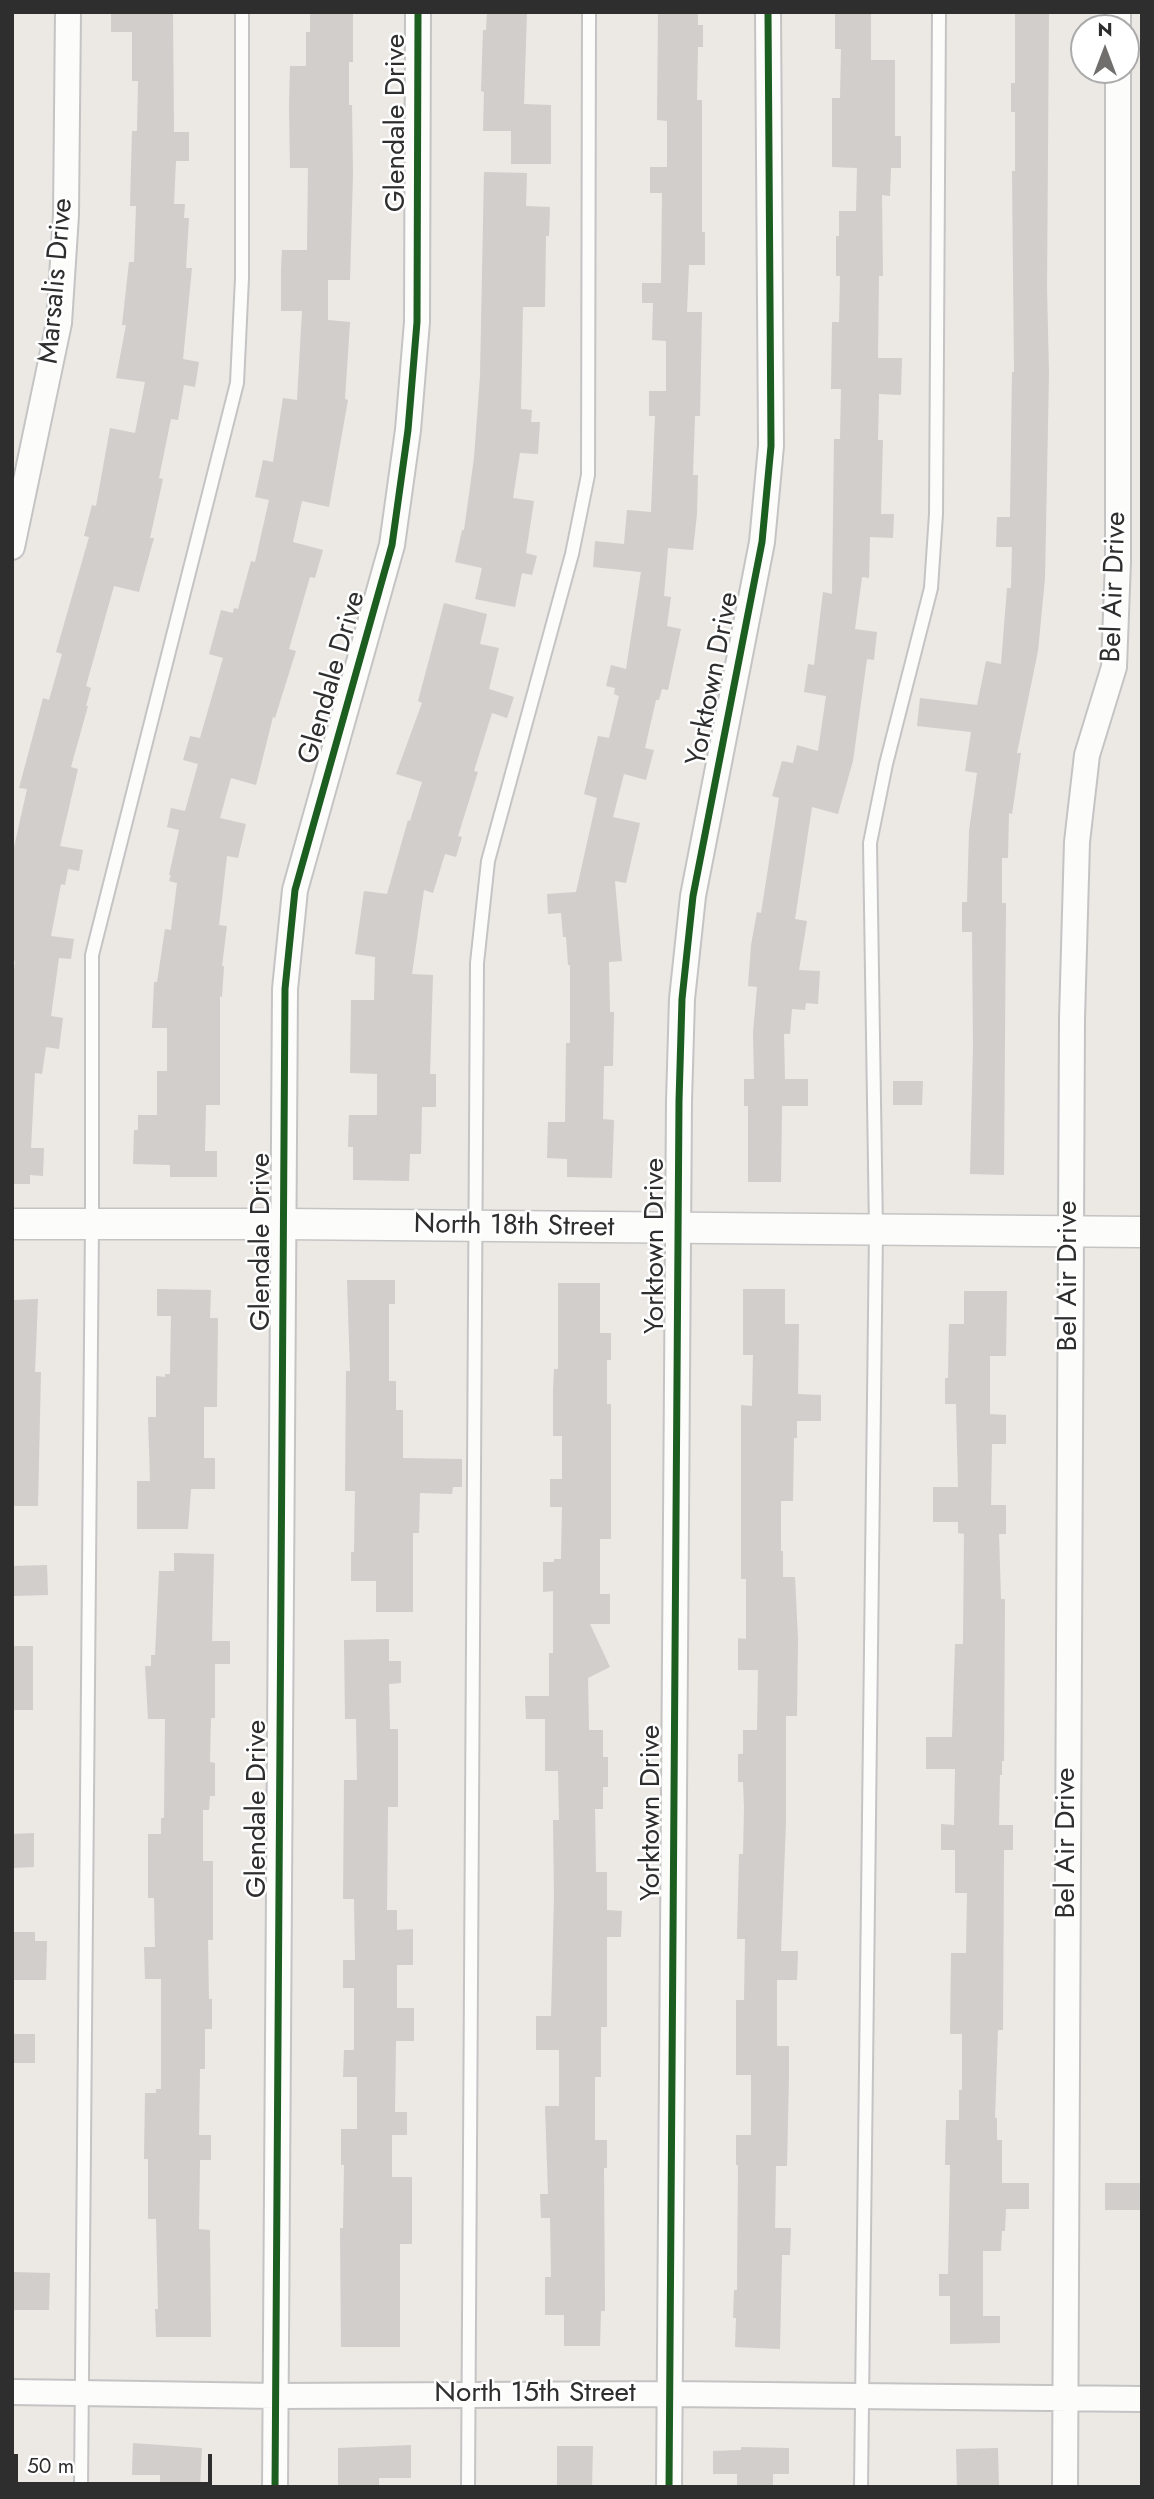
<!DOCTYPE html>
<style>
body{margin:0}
#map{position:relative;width:1154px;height:2499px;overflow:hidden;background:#ece8e4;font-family:Jost,sans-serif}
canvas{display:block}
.frame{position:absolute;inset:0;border:14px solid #2e2e2e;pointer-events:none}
.north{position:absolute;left:1070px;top:14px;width:70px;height:70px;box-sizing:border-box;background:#fff;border:2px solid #ababab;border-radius:50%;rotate:0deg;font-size:19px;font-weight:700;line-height:28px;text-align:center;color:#2e2e2e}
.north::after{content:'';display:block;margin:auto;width:24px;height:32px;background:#706f6e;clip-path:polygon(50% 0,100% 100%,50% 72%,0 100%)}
.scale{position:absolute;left:14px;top:2454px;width:198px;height:32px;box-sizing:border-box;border:4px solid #2e2e2e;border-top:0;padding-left:9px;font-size:21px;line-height:24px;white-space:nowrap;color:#2e2e2e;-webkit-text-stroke:5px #fff;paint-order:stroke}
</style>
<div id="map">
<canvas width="1154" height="2499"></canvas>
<div class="frame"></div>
<div class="north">N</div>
<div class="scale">50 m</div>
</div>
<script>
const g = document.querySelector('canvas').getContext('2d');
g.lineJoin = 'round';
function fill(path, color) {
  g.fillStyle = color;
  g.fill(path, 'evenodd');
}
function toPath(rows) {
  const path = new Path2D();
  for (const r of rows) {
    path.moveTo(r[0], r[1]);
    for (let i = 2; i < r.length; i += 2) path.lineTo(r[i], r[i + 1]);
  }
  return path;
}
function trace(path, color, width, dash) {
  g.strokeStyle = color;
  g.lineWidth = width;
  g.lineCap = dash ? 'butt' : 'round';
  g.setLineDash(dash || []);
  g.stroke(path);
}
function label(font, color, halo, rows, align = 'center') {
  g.font = font + ' Jost,sans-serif';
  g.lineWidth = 5;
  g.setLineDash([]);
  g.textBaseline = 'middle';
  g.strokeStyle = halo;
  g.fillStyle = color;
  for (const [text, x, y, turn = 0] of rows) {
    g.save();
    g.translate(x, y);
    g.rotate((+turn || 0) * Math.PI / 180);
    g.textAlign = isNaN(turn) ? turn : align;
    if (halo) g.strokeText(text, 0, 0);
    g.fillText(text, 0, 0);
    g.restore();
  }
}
fill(toPath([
 [111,12,173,12,174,132,189,132,189,161,176,161,174,204,185,204,184,218,189,218,186,268,192,268,183,359,199,362,195,387,184,385,178,420,171,419,159,478,163,479,150,538,154,538,139,592,114,586,86,686,91,688,86,706,88,706,71,767,78,769,60,846,83,850,79,871,68,869,65,885,61,884,51,936,74,939,71,959,59,958,51,1016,63,1018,59,1049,46,1047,42,1074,35,1073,31,1148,44,1148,43,1176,30,1175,30,1184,12,1184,12,984,15,961,12,960,12,856,27,789,19,788,43,698,49,700,62,654,56,652,89,537,84,536,92,505,96,506,110,428,135,433,145,382,116,378,126,325,122,325,129,262,134,262,136,206,130,206,132,131,137,131,138,81,132,81,132,32,111,32],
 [310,12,353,12,353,62,349,62,349,105,352,105,353,174,350,280,328,280,328,320,350,322,345,399,348,400,329,507,302,501,293,542,323,550,315,578,310,577,289,649,296,651,275,718,273,717,256,785,231,778,220,818,246,824,238,858,227,856,219,925,227,926,222,966,224,966,222,997,220,996,220,1105,206,1105,205,1151,217,1151,217,1177,170,1177,170,1165,133,1164,134,1130,138,1130,138,1115,157,1115,157,1071,167,1071,167,1028,152,1028,154,982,157,982,165,929,171,930,177,883,169,881,171,875,169,875,179,830,167,827,171,808,185,811,198,764,183,760,190,736,200,738,223,658,209,654,221,610,233,613,234,608,238,609,251,561,255,562,269,500,255,497,263,460,273,462,283,398,297,400,302,311,281,311,281,269,282,250,307,250,308,168,290,168,289,106,290,66,306,66,306,32,310,32],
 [487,12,527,12,524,104,551,105,551,164,511,164,511,131,483,131,484,92,481,91,483,30,486,30],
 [658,12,698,12,698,25,703,25,703,47,698,47,697,100,702,100,702,232,705,232,705,265,689,265,687,312,702,312,700,416,695,416,693,475,698,475,697,514,693,550,668,548,664,596,671,597,667,626,681,629,668,690,662,689,659,700,656,700,645,748,654,750,646,780,624,774,613,817,640,823,626,883,615,881,622,961,609,962,610,1012,614,1012,613,1066,604,1066,603,1119,614,1120,612,1178,567,1177,567,1159,547,1158,548,1122,565,1122,566,1043,570,1043,570,965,568,965,566,937,563,937,561,913,548,914,547,894,576,892,597,798,584,794,598,736,609,738,619,696,614,694,615,688,606,686,611,665,626,669,641,572,593,567,595,541,624,544,627,510,651,512,655,416,649,416,649,391,666,391,666,341,652,340,653,303,642,303,642,283,661,283,662,193,650,193,650,167,667,167,667,121,657,120],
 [835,12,871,12,871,60,895,60,895,136,901,136,901,168,891,168,890,196,882,195,883,276,879,276,878,358,902,358,901,395,879,394,878,440,883,440,881,514,894,514,893,538,870,537,869,578,862,577,855,629,877,632,874,660,867,659,853,761,838,814,812,807,795,919,807,921,799,970,820,971,818,1004,806,1003,805,1010,792,1009,790,1034,784,1034,785,1079,808,1079,808,1106,782,1106,781,1182,748,1182,748,1106,744,1106,744,1079,754,1079,753,1033,757,987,748,986,751,945,757,912,761,913,779,798,772,796,782,761,793,763,797,745,818,751,826,696,804,692,808,664,814,665,823,592,832,594,834,439,840,439,841,389,831,389,832,322,839,322,840,276,836,276,836,236,839,236,839,211,856,211,857,168,832,167,832,98,840,98,841,49,835,49],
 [1015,12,1049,12,1047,288,1049,373,1045,578,1038,651,1017,753,1021,753,1012,814,1009,813,1008,858,1002,858,1002,903,1006,903,1004,1175,970,1174,973,1046,972,932,962,932,962,902,967,902,969,831,977,773,965,771,971,732,917,726,920,698,977,705,986,661,1001,664,1007,588,1011,588,1012,547,996,547,997,517,1010,517,1012,372,1014,372,1012,171,1015,171,1015,112,1011,112,1011,83,1015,83],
 [484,172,527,173,526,206,550,207,549,236,546,236,545,307,523,307,521,409,532,410,531,422,540,422,538,454,520,453,513,498,534,501,526,553,537,556,532,575,522,573,515,607,475,599,482,568,455,562,462,530,464,530,474,458,480,376],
 [444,603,487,614,480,644,499,648,489,689,514,697,507,718,492,713,474,771,478,772,458,836,462,837,456,857,445,854,433,893,424,890,412,974,433,975,430,1074,436,1074,436,1107,422,1107,421,1154,410,1154,409,1181,353,1180,353,1147,348,1147,349,1115,377,1115,377,1074,350,1073,351,1000,374,1000,375,957,355,954,364,891,387,894,408,820,410,821,422,782,396,774,422,703,418,701],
 [893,1081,923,1081,922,1105,893,1105],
 [347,1280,395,1280,395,1304,389,1304,389,1381,396,1381,396,1410,403,1410,403,1458,462,1459,462,1487,453,1487,452,1494,420,1493,419,1533,413,1533,413,1612,376,1612,376,1581,351,1581,351,1552,354,1552,355,1491,345,1491,346,1371,350,1371],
 [558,1283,600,1283,600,1333,611,1333,611,1360,607,1360,607,1404,611,1404,611,1539,600,1539,600,1594,610,1594,610,1624,590,1624,610,1667,588,1678,589,1730,603,1730,603,1757,608,1757,608,1787,603,1787,603,1809,595,1809,596,1872,607,1872,607,1910,622,1911,621,1937,607,1937,607,2027,601,2027,601,2077,595,2077,595,2140,607,2140,607,2168,604,2168,605,2311,601,2311,600,2346,564,2346,564,2315,545,2315,545,2277,551,2277,550,2218,541,2218,540,2194,548,2194,545,2106,559,2106,559,2050,536,2050,536,2016,551,2016,554,1898,553,1820,559,1820,558,1771,545,1771,545,1719,526,1719,525,1696,549,1696,549,1653,553,1653,553,1591,543,1592,543,1562,554,1562,554,1559,561,1559,562,1507,550,1507,550,1479,562,1479,562,1436,553,1436,553,1391,554,1369,558,1369],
 [157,1289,211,1290,210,1318,218,1318,217,1407,204,1407,204,1458,215,1458,215,1489,191,1489,188,1529,137,1529,137,1481,150,1481,148,1417,156,1417,156,1376,165,1377,165,1374,170,1374,171,1316,157,1316],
 [743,1289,785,1289,785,1324,799,1324,798,1394,821,1395,821,1421,797,1421,797,1438,794,1438,793,1501,781,1501,781,1551,783,1551,783,1577,795,1577,798,1639,797,1716,786,1716,786,1822,781,1951,798,1951,797,1980,777,1980,777,2046,789,2046,789,2075,787,2166,776,2166,775,2228,791,2228,790,2255,782,2255,780,2349,735,2347,736,2318,733,2318,734,2290,737,2290,738,2165,736,2165,736,2135,751,2135,751,2075,736,2075,736,2000,744,2000,745,1939,737,1939,739,1854,743,1854,744,1808,743,1782,738,1782,738,1754,743,1754,743,1730,757,1730,758,1670,738,1670,738,1638,746,1639,746,1579,741,1579,741,1405,752,1406,753,1355,743,1355],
 [964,1291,1007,1291,1006,1356,990,1356,990,1414,1006,1415,1006,1444,992,1444,991,1505,1006,1505,1006,1534,999,1534,1001,1599,1005,1599,1004,1761,1002,1761,1002,1775,1000,1775,999,1825,1013,1825,1013,1850,1004,1850,1003,2030,998,2030,995,2118,997,2118,997,2140,1002,2140,1002,2183,1029,2183,1029,2209,1006,2209,1005,2231,1002,2231,1001,2251,983,2251,983,2316,1000,2316,1000,2343,950,2344,950,2296,939,2296,939,2274,948,2274,950,2165,945,2165,946,2120,959,2120,959,2090,962,2090,962,2034,950,2034,951,1953,966,1953,967,1893,955,1893,955,1850,941,1850,941,1824,954,1825,955,1769,926,1769,926,1737,952,1737,955,1644,963,1644,964,1534,958,1533,958,1522,933,1522,933,1487,958,1487,956,1404,945,1404,945,1378,948,1378,949,1324,964,1324],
 [38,1299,35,1372,41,1372,38,1506,12,1506,12,1300],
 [174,1553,214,1554,212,1641,230,1641,230,1664,215,1664,215,1718,211,1718,210,1762,215,1763,215,1796,210,1796,209,1810,203,1810,203,1861,213,1861,213,1940,208,1940,209,1999,212,1999,212,2029,205,2029,205,2069,200,2069,199,2135,211,2135,211,2160,200,2160,199,2229,210,2230,211,2337,156,2337,155,2309,158,2309,156,2219,148,2219,148,2159,144,2159,145,2093,156,2093,156,2089,161,2089,161,1979,145,1979,144,1947,155,1947,154,1898,148,1898,148,1834,161,1834,161,1818,164,1818,165,1719,148,1719,145,1666,151,1666,151,1655,155,1655,159,1571,174,1571],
 [47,1565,48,1595,12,1596,12,1566],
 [389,1639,389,1661,401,1661,401,1683,389,1684,390,1729,398,1729,398,1807,388,1807,387,1910,397,1910,397,1930,413,1929,413,1965,397,1965,397,2008,414,2008,414,2041,396,2041,395,2112,407,2112,407,2135,392,2135,392,2177,412,2177,412,2244,400,2244,400,2347,341,2347,340,2228,343,2228,344,2165,341,2165,341,2129,357,2129,357,2077,343,2077,344,2050,354,2050,354,1988,343,1988,343,1960,355,1960,354,1899,343,1899,344,1780,357,1780,356,1719,345,1719,344,1640],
 [12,1646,33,1646,33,1710,12,1710],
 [34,1833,34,1867,12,1868,12,1834],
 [12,1932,35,1932,35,1941,47,1941,46,1980,12,1980],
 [12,2034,35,2034,35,2063,12,2063],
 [1105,2183,1142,2183,1142,2210,1105,2210],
 [12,2272,50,2273,49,2310,12,2310],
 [133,2443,202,2448,200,2487,160,2487,160,2475,132,2475],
 [411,2445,411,2478,379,2478,379,2487,338,2487,338,2448],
 [557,2446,593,2446,592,2487,557,2487],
 [741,2447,789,2448,789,2474,773,2474,773,2487,737,2487,737,2474,713,2474,713,2451,741,2450],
 [998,2448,999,2487,957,2487,956,2449]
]), '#d1cecb');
const service = toPath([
 [81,2487,92,1224,92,955,237,383,242,278,242,12],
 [468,2487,477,963,488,861,572,554,588,475,589,12],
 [861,2487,876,1230,870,843,886,764,931,588,936,514,939,12]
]);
const minor = toPath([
 [1118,12,1118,28],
 [12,547,59,323,66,215,68,12],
 [12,2392,276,2396,670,2394,1142,2399],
 [275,2487,285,989,295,890,392,545,408,430,417,322,418,12],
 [669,2487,679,1101,682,999,693,896,762,542,771,446,768,12],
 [1065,2487,1072,1019,1077,842,1087,755,1114,667,1118,561,1118,70]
]);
const tertiary = toPath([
 [12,1224,283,1224,1142,1232]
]);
trace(service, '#c5c4c5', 16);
trace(minor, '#c5c4c5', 28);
trace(tertiary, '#c5c4c5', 33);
trace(service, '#fcfcfb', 12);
trace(minor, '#fcfcfb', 24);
trace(tertiary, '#fcfcfb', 30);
trace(toPath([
 [275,2487,285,989,295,890,392,545,408,430,417,322,418,12],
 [669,2487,679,1101,682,999,693,896,762,542,771,446,768,12]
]), '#1b5e20', 7);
label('28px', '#2e2e2e', '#fff', [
 ["Glendale Drive",397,123,-90],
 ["Marsalis Drive",57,281,-85],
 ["Bel Air Drive",1115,587,-88],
 ["Glendale Drive",333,678,-74],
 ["Yorktown Drive",714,679,-79],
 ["North 18th Street",514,1227,1],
 ["Glendale Drive",262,1242,-90],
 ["Yorktown Drive",656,1246,-90],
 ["Bel Air Drive",1069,1276,-90],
 ["Glendale Drive",258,1809,-90],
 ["Yorktown Drive",652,1813,-90],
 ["Bel Air Drive",1067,1843,-90],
 ["North 15th Street",535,2394]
]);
</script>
